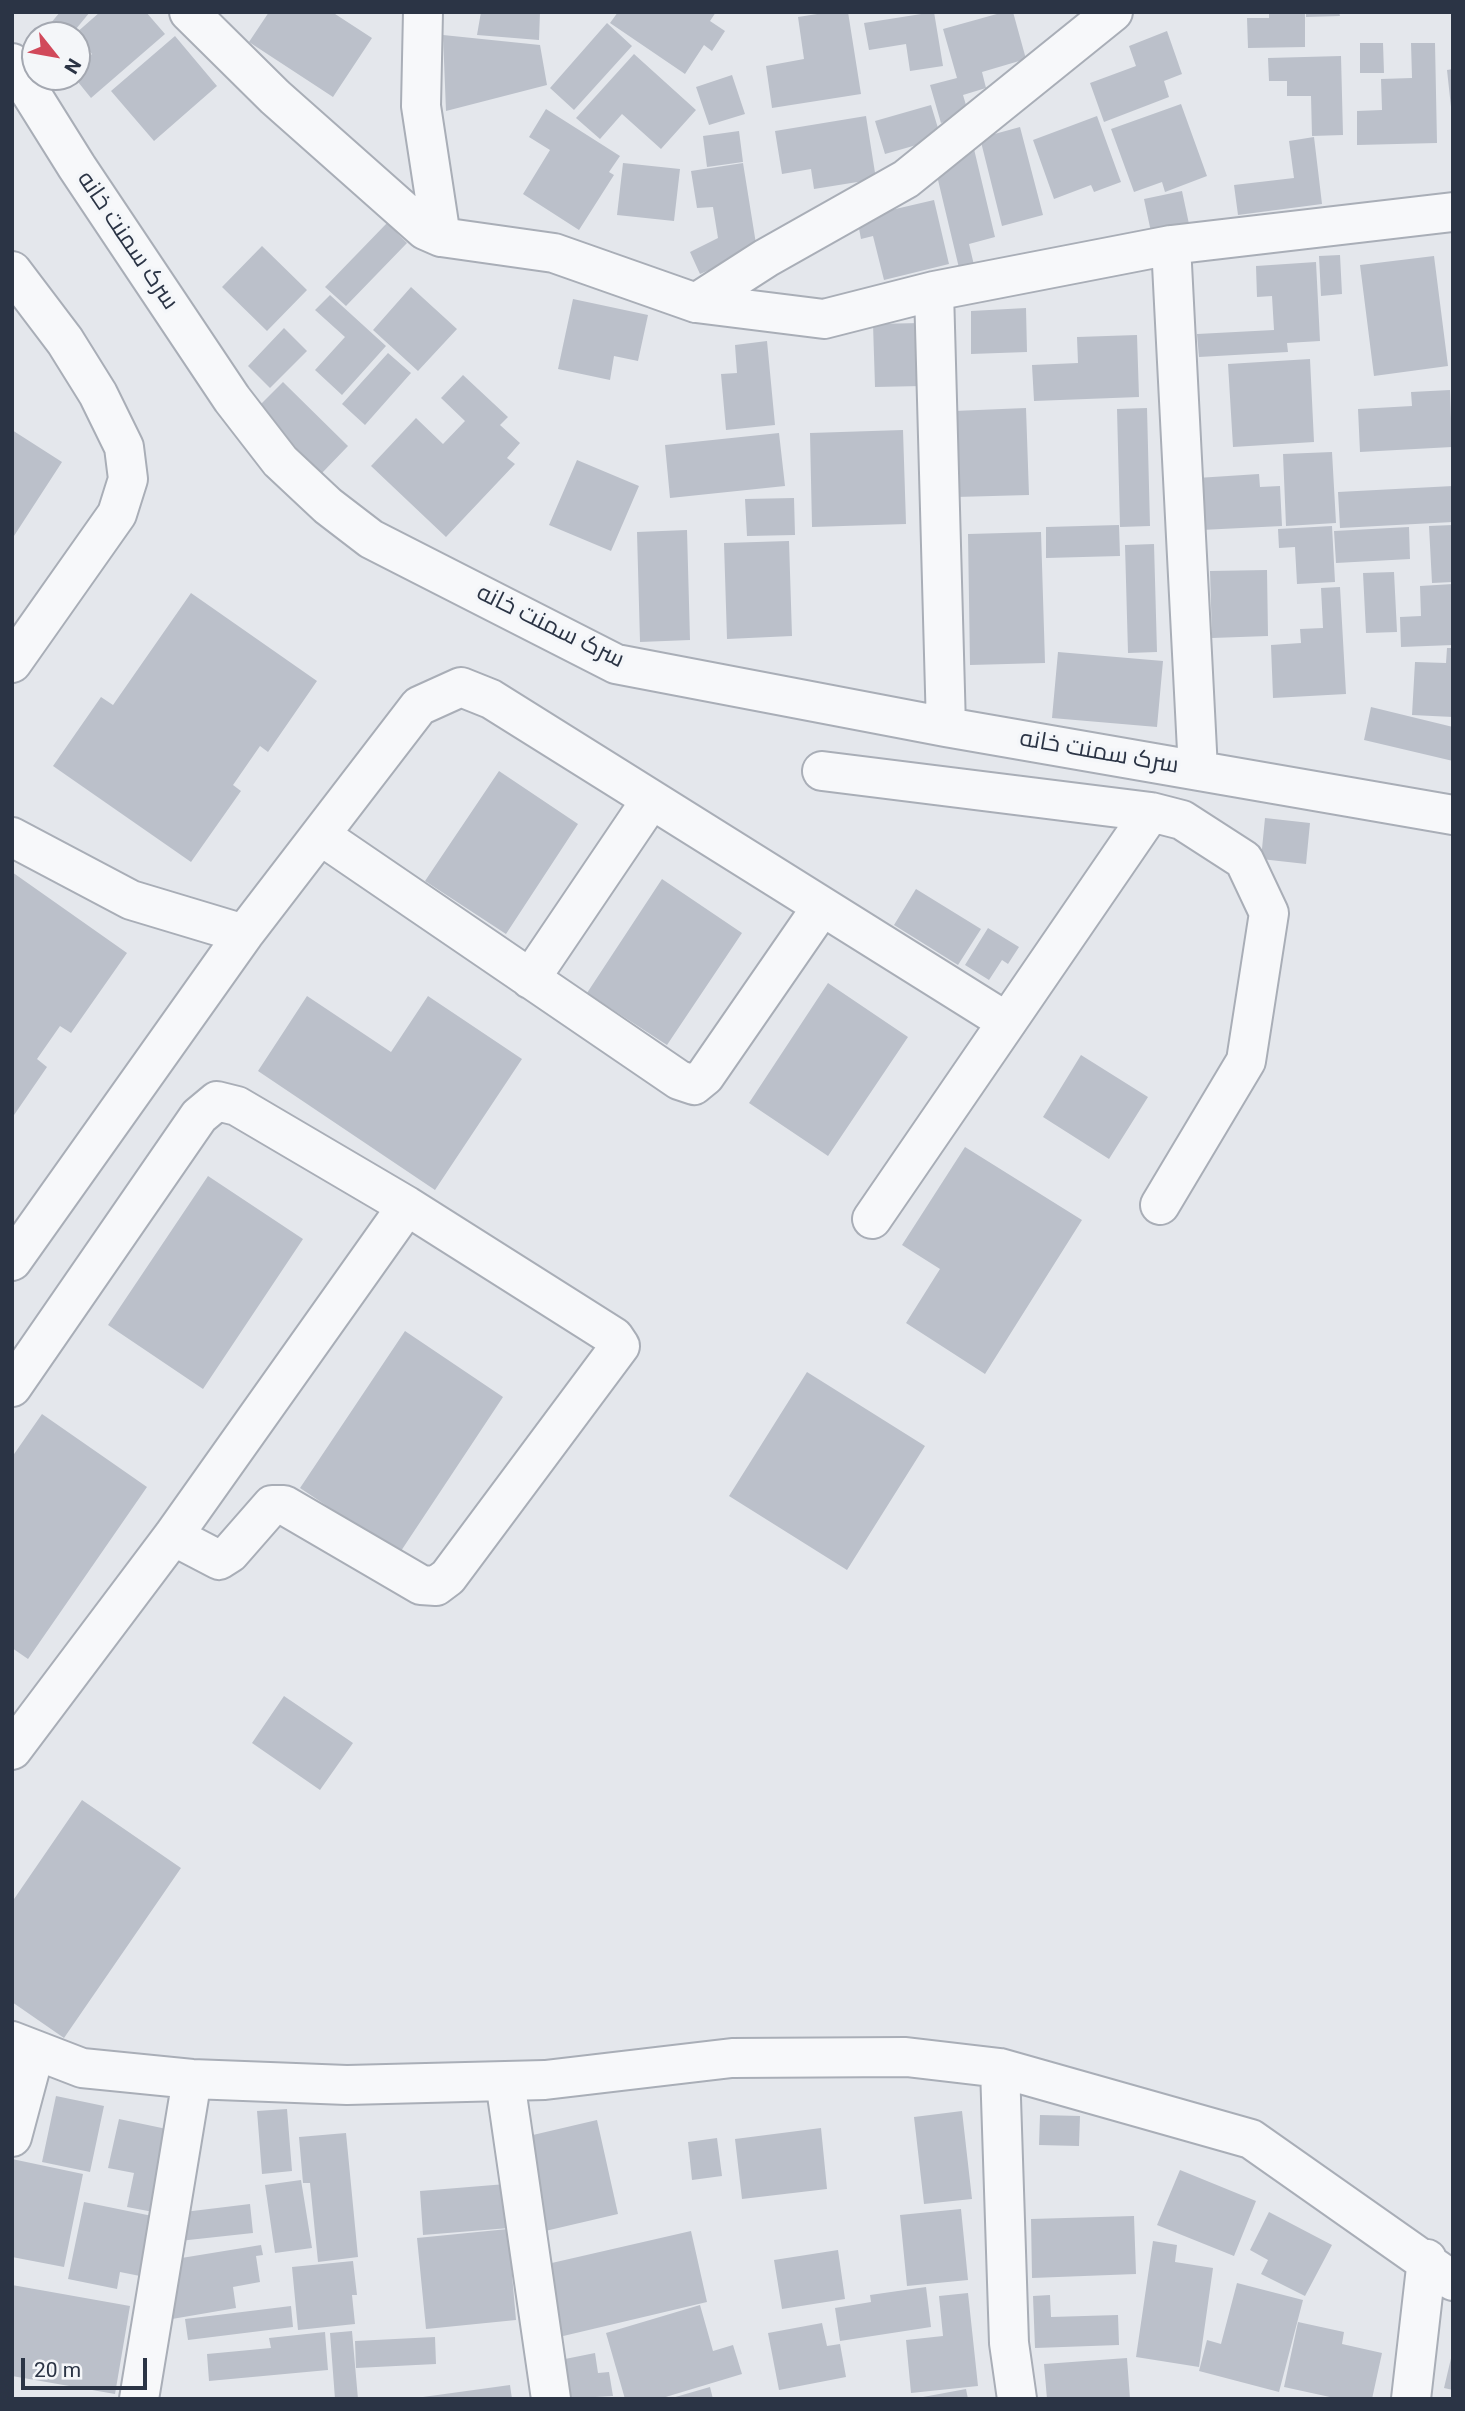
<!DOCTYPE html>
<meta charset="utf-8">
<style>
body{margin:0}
#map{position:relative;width:1465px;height:2411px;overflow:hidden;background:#e4e7ec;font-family:Roboto,sans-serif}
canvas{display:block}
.frame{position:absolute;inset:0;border:14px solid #2b3445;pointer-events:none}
.north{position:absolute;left:21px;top:21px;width:70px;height:70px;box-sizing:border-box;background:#f4f6f9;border:2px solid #a4a8b1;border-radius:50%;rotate:121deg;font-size:19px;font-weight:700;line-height:28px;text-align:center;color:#2b3445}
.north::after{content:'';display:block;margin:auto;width:24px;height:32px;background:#d1495b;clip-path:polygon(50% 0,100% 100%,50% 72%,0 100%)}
.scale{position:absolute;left:21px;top:2358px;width:126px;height:32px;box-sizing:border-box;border:4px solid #2b3445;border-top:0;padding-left:9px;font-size:21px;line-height:24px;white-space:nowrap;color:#2b3445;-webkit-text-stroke:5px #f4f6f9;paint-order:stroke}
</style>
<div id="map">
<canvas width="1465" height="2411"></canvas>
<div class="frame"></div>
<div class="north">N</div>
<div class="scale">20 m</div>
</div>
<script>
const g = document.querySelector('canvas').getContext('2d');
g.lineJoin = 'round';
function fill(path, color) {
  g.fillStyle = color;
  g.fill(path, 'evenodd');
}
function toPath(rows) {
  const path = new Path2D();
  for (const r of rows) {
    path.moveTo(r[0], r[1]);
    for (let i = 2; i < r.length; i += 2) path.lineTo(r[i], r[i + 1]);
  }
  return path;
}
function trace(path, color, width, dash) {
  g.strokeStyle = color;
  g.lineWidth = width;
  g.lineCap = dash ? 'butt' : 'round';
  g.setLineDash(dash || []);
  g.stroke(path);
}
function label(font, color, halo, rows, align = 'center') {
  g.font = font + ' Roboto,Cairo,sans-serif';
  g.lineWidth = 7;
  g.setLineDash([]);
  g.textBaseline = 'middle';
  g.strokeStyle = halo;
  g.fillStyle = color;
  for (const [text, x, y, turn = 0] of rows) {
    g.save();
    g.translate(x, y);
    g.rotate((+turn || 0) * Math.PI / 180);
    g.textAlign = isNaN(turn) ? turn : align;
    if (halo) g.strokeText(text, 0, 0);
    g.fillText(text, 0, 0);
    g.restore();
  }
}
fill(toPath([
 [60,12,90,12,71,35,41,35],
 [100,12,146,12,165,34,91,98,74,77,77,77,77,67,92,54,75,34],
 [269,12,332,12,372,38,333,97,249,42],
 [481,12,540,12,539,40,477,35],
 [618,12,716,12,710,21,725,31,712,51,704,45,685,74,610,23],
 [830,12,848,12,861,94,772,108,766,66,804,59,798,17],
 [934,12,943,66,910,71,906,44,869,50,864,23],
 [1004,12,1013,12,1026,59,982,72,986,88,963,95,969,115,941,123,930,85,957,78,943,29],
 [1269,12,1305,12,1305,47,1248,48,1247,18,1269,18],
 [1306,12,1339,12,1340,16,1306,17],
 [607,23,632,46,574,110,550,88],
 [1167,31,1182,74,1164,81,1169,97,1104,122,1090,83,1136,66,1129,46],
 [443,35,540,45,547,85,446,111],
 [175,36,217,86,154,141,111,91],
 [1360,43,1383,43,1384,73,1360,73],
 [1411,43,1435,43,1437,143,1357,145,1357,111,1382,110,1381,79,1412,78],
 [634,54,696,110,661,149,622,114,600,139,576,118],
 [1341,56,1343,135,1312,136,1311,96,1287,96,1287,81,1269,81,1268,58],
 [1453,69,1453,107,1451,107,1447,70],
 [732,75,745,114,709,125,696,87],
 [1181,104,1207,176,1165,192,1162,182,1134,192,1111,129],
 [931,105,941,138,885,154,875,121],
 [546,109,620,156,609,172,614,175,579,230,523,194,550,150,529,137],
 [866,116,876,179,814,189,811,169,782,174,775,131],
 [1097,116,1121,182,1094,192,1091,185,1054,199,1033,140],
 [1020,127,1043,215,1002,226,980,138],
 [739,131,743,162,707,167,703,136],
 [1314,137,1322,204,1238,215,1234,185,1294,178,1289,141],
 [974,149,995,237,969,244,974,265,959,268,933,159],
 [623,163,680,169,674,221,617,215],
 [743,163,757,250,700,274,690,252,718,238,713,207,697,208,691,171],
 [1182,191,1189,224,1151,232,1144,199],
 [934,200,949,264,884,280,873,236,861,239,857,218],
 [387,223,407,243,346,306,325,287],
 [262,246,307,290,267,331,222,287],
 [1340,255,1342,294,1321,296,1319,256],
 [1434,256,1448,366,1374,376,1360,265],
 [1316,262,1320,341,1287,343,1288,352,1199,357,1197,334,1274,330,1272,296,1257,297,1256,266],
 [411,287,457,329,418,371,373,330],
 [330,295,386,346,342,395,315,370,345,337,315,310],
 [573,299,648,315,638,361,614,356,610,380,558,369],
 [1026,308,1027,352,971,354,971,311],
 [921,323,922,386,875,387,873,324],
 [284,328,307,351,270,388,248,366],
 [1137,335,1139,397,1034,401,1032,365,1078,363,1077,337],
 [767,341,775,425,726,430,721,374,737,373,735,345],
 [388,353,411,373,365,425,342,404],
 [1310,359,1314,442,1233,447,1228,364],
 [463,375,508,417,500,425,520,443,507,458,515,464,446,537,371,466,416,418,443,444,465,421,441,398],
 [283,382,348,446,322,473,256,409],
 [1450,390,1452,447,1360,452,1358,409,1412,406,1411,392],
 [1026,408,1029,495,956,497,954,411],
 [1147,408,1150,526,1120,527,1117,409],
 [12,430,62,462,12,539],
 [903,430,906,524,812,527,810,433],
 [779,433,785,486,670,498,665,445],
 [1332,452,1336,523,1286,526,1283,454],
 [577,460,639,486,611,551,549,525],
 [1259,474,1260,487,1280,486,1282,526,1201,530,1197,478],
 [1453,486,1453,522,1340,528,1338,492],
 [794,498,795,535,747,536,745,499],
 [1119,525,1120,556,1046,558,1046,527],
 [1453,525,1453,582,1432,583,1429,526],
 [1332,526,1335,582,1297,584,1295,547,1279,548,1278,529],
 [1409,527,1410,559,1336,563,1334,531],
 [687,530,690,640,640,642,637,532],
 [1041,532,1045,663,970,665,968,534],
 [789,541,792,636,727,639,724,543],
 [1154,544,1157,652,1128,653,1125,545],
 [1267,570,1268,636,1212,638,1210,571],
 [1394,572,1397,632,1366,633,1363,573],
 [1453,584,1453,645,1401,647,1400,617,1421,616,1420,586],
 [1340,587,1346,694,1273,698,1271,645,1301,643,1300,629,1323,628,1321,588],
 [191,593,317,681,268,752,260,746,233,785,241,791,191,862,53,766,101,697,113,705],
 [1447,648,1453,648,1453,717,1412,715,1415,662,1446,663],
 [1058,652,1163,661,1157,727,1052,718],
 [1371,707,1453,727,1453,761,1364,740],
 [499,771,578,824,506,934,425,881],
 [1265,818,1310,823,1306,864,1261,859],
 [12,872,127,953,71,1033,60,1026,37,1059,47,1067,12,1118],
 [662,879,742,933,667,1045,587,993],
 [916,889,981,929,958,965,894,925],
 [988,928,1019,947,1008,964,1002,960,989,980,965,965],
 [828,983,908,1037,828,1156,749,1103],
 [307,996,391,1052,428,996,522,1059,435,1190,258,1071],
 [1081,1055,1148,1097,1109,1159,1043,1117],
 [965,1147,1082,1220,985,1374,906,1323,940,1269,902,1245],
 [208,1176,303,1239,203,1389,108,1325],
 [405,1331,503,1397,399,1554,300,1488],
 [807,1372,925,1446,847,1570,729,1496],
 [42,1414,147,1487,28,1659,12,1648,12,1457],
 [284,1696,353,1743,320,1790,252,1743],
 [82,1800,181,1868,64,2038,12,2002,12,1902],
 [56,2096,104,2106,90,2172,42,2162],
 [287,2109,292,2171,262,2174,257,2111],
 [962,2111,972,2199,924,2204,914,2117],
 [1040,2115,1080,2116,1079,2146,1039,2145],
 [119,2119,181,2132,164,2214,127,2207,134,2173,108,2168],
 [597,2120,618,2214,541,2232,520,2138],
 [821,2128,827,2189,742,2199,735,2139],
 [346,2133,358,2257,318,2262,310,2183,303,2183,299,2137],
 [717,2138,722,2176,692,2180,688,2142],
 [12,2159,83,2174,64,2267,12,2257],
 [1180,2170,1256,2201,1234,2256,1157,2225],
 [301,2180,312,2248,275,2253,265,2185],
 [506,2184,509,2228,423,2235,420,2191],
 [84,2202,162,2218,150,2278,120,2272,117,2289,68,2279],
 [250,2204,253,2233,179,2241,176,2213],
 [961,2209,968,2280,907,2286,900,2215],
 [1269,2212,1332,2245,1305,2296,1261,2274,1268,2260,1250,2250],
 [1134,2216,1136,2274,1032,2278,1031,2219],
 [508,2229,516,2320,426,2329,417,2238],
 [691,2231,707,2302,559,2337,543,2265],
 [1153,2241,1177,2245,1175,2262,1213,2268,1199,2367,1136,2357],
 [261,2245,263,2255,256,2256,260,2282,233,2287,236,2308,172,2319,163,2261],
 [838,2250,845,2299,782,2309,774,2260],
 [353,2261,357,2295,352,2295,355,2324,298,2330,292,2267],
 [1237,2283,1303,2300,1279,2392,1199,2371,1207,2340,1221,2344],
 [12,2285,130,2306,115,2394,12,2376],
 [926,2287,931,2327,840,2341,835,2308,871,2302,870,2295],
 [968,2293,978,2386,911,2393,906,2340,943,2336,939,2296],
 [1050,2295,1051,2317,1118,2315,1119,2345,1035,2348,1033,2296],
 [700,2305,713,2351,733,2345,742,2374,659,2399,625,2399,606,2333],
 [291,2306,293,2327,188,2340,185,2319],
 [1298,2322,1344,2332,1342,2344,1382,2353,1372,2399,1339,2399,1284,2387],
 [822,2323,827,2346,840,2344,846,2377,779,2390,768,2333],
 [352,2331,358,2399,335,2399,330,2333],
 [325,2332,328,2370,209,2381,207,2354,271,2348,269,2338],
 [435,2337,436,2364,356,2368,355,2341],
 [595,2353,598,2373,609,2372,613,2396,560,2399,557,2380,568,2378,565,2359],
 [1452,2354,1453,2354,1453,2390,1444,2388],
 [1127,2358,1130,2399,1047,2399,1044,2364],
 [510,2385,512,2399,423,2399,423,2397],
 [710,2387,713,2399,672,2399,672,2398],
 [966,2389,968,2399,924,2399,923,2397]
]), '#bbc0ca');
const minor = toPath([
 [189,12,275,97,425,230,441,237,554,253,696,303,766,258,906,179,1113,12],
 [423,12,421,106,441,237],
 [12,63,77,167,232,399,280,461,328,506,371,539,616,664,946,727,1453,815],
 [1171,245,1198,770],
 [12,271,65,341,98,394,124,447,128,479,117,514,12,663],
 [934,291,946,727],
 [696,303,824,319,934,291,1171,245,1453,212],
 [822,771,1151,812,1182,820,1244,860,1269,913,1246,1061,1160,1205],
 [320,835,679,1080,694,1085,705,1076,821,908],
 [12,837,131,900,244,934],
 [530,979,651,800],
 [872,1219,1151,812],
 [12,1261,244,934,419,706,461,687,491,699,1007,1022],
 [12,1387,199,1116,217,1101,237,1106,407,1206,614,1337,620,1346,448,1577,436,1586,421,1585,284,1505,272,1505,230,1553,219,1560,173,1536],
 [12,1750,173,1536,407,1206],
 [12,2041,82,2068,192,2079,347,2085,545,2080,732,2058,906,2057,1000,2068,1251,2139,1453,2281],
 [1000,2068,1009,2343,1017,2399],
 [505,2081,551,2399],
 [12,2137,35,2051],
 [139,2399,192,2079],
 [1411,2399,1427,2259]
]);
trace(minor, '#a9aeb7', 42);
trace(minor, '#f7f8fa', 38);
label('24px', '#2b3445', '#f4f6f9', [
 ["سرک سمنت خانه",127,241,56],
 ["سرک سمنت خانه",550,627,26],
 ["سرک سمنت خانه",1099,753,10]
]);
</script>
